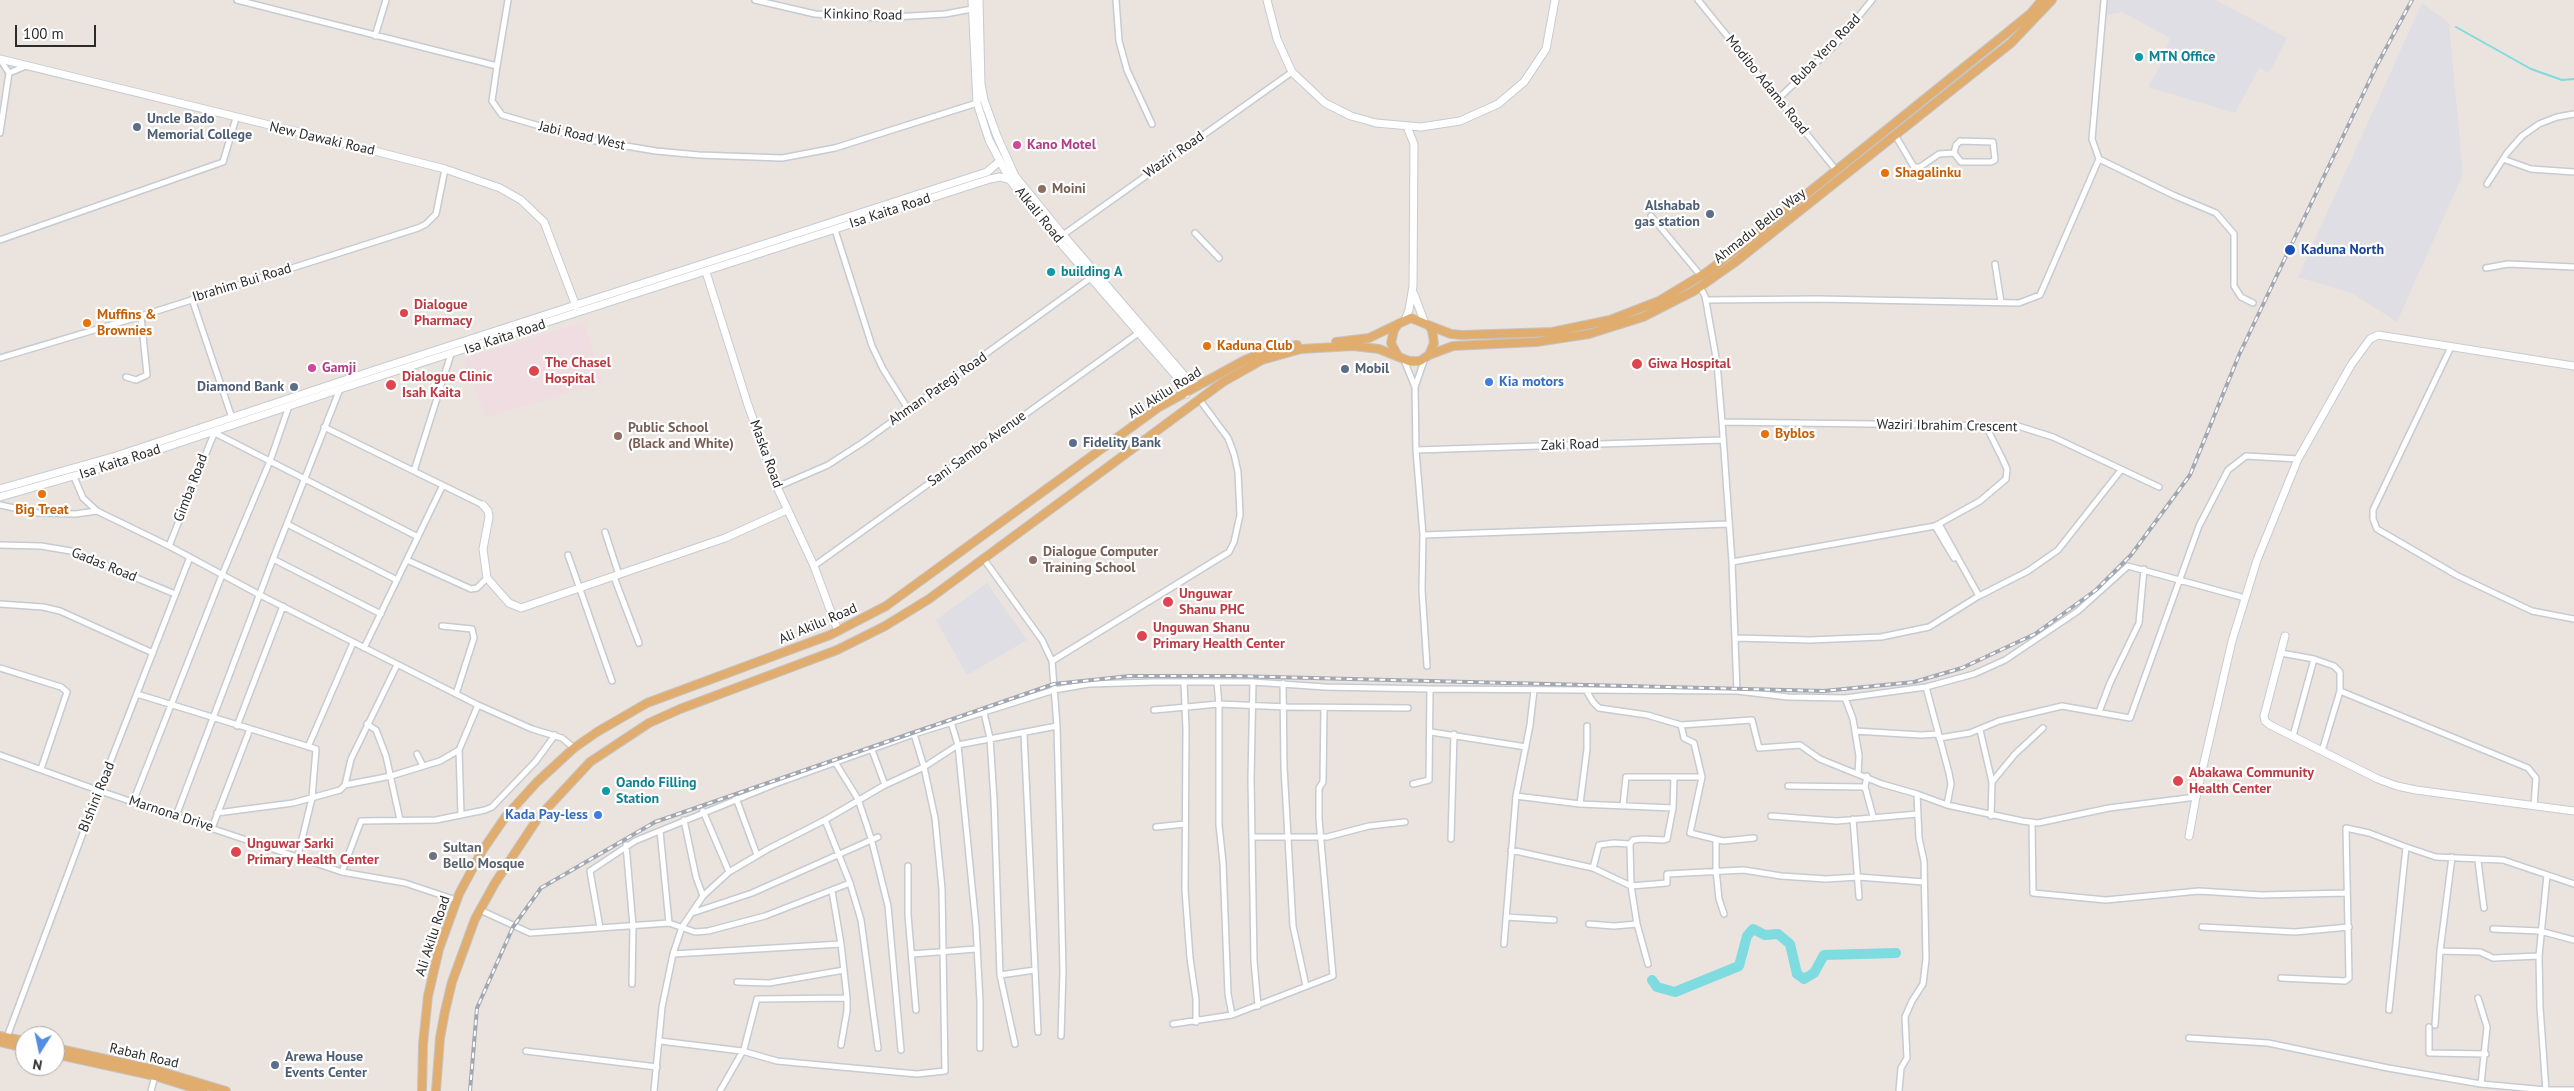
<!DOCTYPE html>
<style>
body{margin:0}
#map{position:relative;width:2574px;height:1091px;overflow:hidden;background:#ebe3de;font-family:"PT Sans",sans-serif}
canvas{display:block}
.north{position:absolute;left:15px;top:1026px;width:50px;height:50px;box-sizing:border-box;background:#fff;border:1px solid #aaa;border-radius:50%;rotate:190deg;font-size:14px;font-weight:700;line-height:20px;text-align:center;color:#2b2b2b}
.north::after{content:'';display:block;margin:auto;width:18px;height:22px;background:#528ce4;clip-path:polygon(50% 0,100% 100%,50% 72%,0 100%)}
.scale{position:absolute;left:15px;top:25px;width:81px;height:22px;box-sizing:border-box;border:2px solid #2b2b2b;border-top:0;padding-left:6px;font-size:15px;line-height:18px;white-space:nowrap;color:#2b2b2b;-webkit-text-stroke:4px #fff;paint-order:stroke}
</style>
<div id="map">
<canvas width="2574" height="1091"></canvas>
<div class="north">N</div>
<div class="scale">100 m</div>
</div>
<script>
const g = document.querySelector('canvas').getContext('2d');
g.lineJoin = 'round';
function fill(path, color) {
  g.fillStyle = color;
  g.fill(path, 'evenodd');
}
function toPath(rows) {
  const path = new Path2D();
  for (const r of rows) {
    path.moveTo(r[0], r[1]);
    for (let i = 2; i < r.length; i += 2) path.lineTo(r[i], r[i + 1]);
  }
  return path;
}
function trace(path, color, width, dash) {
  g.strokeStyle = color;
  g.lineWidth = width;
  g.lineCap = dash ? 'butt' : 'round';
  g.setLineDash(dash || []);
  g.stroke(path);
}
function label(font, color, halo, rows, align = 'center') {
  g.font = font + ' "PT Sans",sans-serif';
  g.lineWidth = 4.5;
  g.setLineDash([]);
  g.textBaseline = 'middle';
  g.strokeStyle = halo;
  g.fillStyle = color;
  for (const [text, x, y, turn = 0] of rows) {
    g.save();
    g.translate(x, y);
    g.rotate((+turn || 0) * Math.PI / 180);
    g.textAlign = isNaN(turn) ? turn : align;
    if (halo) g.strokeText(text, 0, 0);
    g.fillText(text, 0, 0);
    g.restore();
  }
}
fill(toPath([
 [2106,0,2216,0,2287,38,2269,73,2259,68,2235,113,2148,87,2161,64,2170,38,2122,12,2105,15],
 [2422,3,2449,23,2463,174,2397,322,2352,293,2298,277],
 [987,583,1027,640,967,675,936,620]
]), '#dfdee4');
fill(toPath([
 [584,322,603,383,486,417,463,359]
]), '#f0dde2');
trace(toPath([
 [2456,27,2531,69,2562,80,2574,79]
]), '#7edbe0', 2);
trace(toPath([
 [1652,980,1657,987,1675,992,1739,966,1747,936,1753,929,1765,935,1778,934,1790,944,1797,974,1804,979,1814,973,1824,955,1896,953]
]), '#7edbe0', 10);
const street = toPath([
 [237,0,497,66,492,101,502,115,584,139,656,151,699,155,782,158,835,148,977,103],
 [755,0,815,14,876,18,945,14,972,9],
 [1116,0,1119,41,1127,70,1152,124],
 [1698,0,1836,170],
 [2104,0,2092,139,2099,159,2173,195,2216,213,2234,234,2234,286,2241,297,2253,303],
 [375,36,386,0],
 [0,59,9,73],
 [497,66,508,0],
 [1779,98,1836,44,1872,0],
 [0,133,9,73,26,66],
 [1895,135,1914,167,1920,167,1939,154,1954,153],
 [1960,141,1993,142,1995,160,1991,162,1961,162,1954,153,1956,145,1960,141],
 [2503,159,2531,169,2574,172],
 [2487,184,2507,153,2522,136,2539,124,2557,117,2574,114],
 [1651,216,1701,276],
 [835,230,872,346,883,369,908,409],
 [1195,233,1219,258],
 [1060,237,1292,72],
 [0,240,223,162,236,118],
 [1995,264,2001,302],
 [2486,268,2508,264,2574,267],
 [1700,287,1705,296,1717,363,1722,422,1732,562,1737,691],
 [192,299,232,418],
 [1706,300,1818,299,2019,303,2040,295,2099,159],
 [2451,347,2373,510,2373,519,2377,529,2458,576,2532,611,2574,619],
 [0,358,141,316,418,228,426,224,436,214,445,169],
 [1425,358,1415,387,1416,450,1423,535,1422,590,1427,666],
 [1404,360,1415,387],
 [126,377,136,380,147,375,141,316],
 [1722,422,2018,426,2053,437,2159,487],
 [324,427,483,505],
 [213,432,418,537],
 [1416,450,1723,440],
 [414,471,451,354],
 [74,477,83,498,97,511,169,546,260,595,478,705,532,729,562,738,574,748],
 [777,487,828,465,865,441,1092,277],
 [0,505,38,513,75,514,97,511],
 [287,524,397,580],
 [1939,524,1979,596],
 [1935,526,1954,558],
 [605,532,619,575],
 [1423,535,1729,524],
 [0,545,41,546,71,551,175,594],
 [169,546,215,431],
 [568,555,612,681],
 [983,558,1042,640,1052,661,1057,726,1060,845,1063,971,1061,1036],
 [273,559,381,614],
 [407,560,471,589,477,588,487,578],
 [1732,562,1935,526,1980,501,2006,479,2007,469,2002,458,1986,426],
 [814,566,1140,332],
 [614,577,639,643],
 [0,604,43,607,60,611,153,653],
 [442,626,472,629,474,638,456,694],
 [1736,638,1810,640,1881,637,1929,627,1977,597,2028,571,2058,550,2121,470],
 [364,648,442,487],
 [2281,653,2314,659,2334,666,2340,672,2340,691,2322,751],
 [1052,661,1229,552,1234,542,1240,515,1238,472,1234,454,1228,438,1199,399],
 [0,668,61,687,67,692,41,769],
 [1184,682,1186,729,1185,890,1190,958,1196,999,1196,1022],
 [1217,682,1219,706,1219,825,1223,863,1228,994,1232,1015],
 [1253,682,1251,778,1254,961,1258,1006],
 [1283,683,1284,767,1293,926,1306,986],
 [1926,687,1949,773,1951,784,1947,805],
 [1586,690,1593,702,1599,708,1647,715,1681,725,1752,720,1759,748,1800,745,1820,759,1882,784,1917,794,1947,805,2022,821,2038,823,2109,808,2196,797],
 [2340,691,2528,768,2536,778,2534,806],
 [137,694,316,749,312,798,298,856],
 [1845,698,1853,719,1859,756,1858,774],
 [1154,710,1219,704,1287,707,1408,708],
 [2099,712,2110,683,2139,623,2144,569],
 [984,713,990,738,994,800,1000,975,1015,1044],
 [951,722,958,745,976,926,980,1002,980,1048],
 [367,724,376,730,386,756,400,820],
 [1681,725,1684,738,1694,743,1702,777,1690,833,1723,841,1754,838],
 [237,726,283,606],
 [1980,730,1992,782,1991,816],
 [1855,731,1921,735,1938,734],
 [1431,732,1526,747],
 [1024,734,1038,1032],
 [2293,736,2314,659],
 [1939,738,1970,733,1999,721,2062,706,2130,718,2199,526,2228,470,2246,456,2298,459],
 [308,747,353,643],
 [459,750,461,815],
 [872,750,885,785],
 [417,754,423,766],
 [0,755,100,791,342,872],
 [835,762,858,799,871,838,888,906,901,1050],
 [1992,782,2015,754,2043,728],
 [1413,784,1429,780,1430,689],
 [345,785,351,759,397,665],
 [1788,786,1865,787,1867,776],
 [1865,787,1873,816],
 [1516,796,1580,804,1673,808],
 [736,798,757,855],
 [133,802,222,575,270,461,289,406],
 [1580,804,1587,749,1587,726],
 [1623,806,1626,777,1702,777],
 [703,811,729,872],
 [217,813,293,803,340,790,345,785,391,776,440,761,459,750,478,705],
 [176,816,273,559,340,389],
 [1771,816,1837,821,1918,814],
 [1853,819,1859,897],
 [684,820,696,877,703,896],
 [825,820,850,883,861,920,878,1048],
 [2032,822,2033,893,2106,900,2199,891,2261,895,2347,893],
 [1156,827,1185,824],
 [212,828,250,729],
 [660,831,669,923],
 [1252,837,1327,837,1369,826,1405,822],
 [1451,839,1454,734],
 [1716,840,1716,870,1719,899,1724,914],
 [1630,844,1631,886,1667,883,1667,874,1744,870,1781,876,1826,879,1858,877,1924,882],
 [626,845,633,926,632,984],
 [1511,850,1593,868,1599,845,1614,843,1630,844,1633,840,1642,839,1664,840,1667,839,1673,808,1674,777],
 [2452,857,2440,951,2480,952,2493,958,2539,956],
 [2478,861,2484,908],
 [908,866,908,915,916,1010],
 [1593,868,1631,886,1637,924,1648,964],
 [832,891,841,944,847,998,847,1011,841,1045],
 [456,900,405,883,342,872,361,821,436,820,485,810,492,807,536,761,555,735],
 [480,910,530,933,669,923,695,932,708,931,765,916,850,883],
 [692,913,752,893,878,837],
 [1506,917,1554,920],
 [1589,924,1614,926,1637,924],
 [2202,927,2295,932,2349,927],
 [600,928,590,871,635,841,775,784,914,734,1054,690,1089,684,1154,682,1253,682,1325,687,1430,689,1737,691,1788,697,1845,698,1926,687,1974,674,2005,660,2078,611,2128,566,2245,598],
 [2493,929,2540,931,2574,940],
 [1504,944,1516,796,1530,725,1534,690],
 [673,954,841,944],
 [912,954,976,949],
 [1000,975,1035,970],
 [2281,978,2345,981,2349,978,2346,828,2369,833,2406,847],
 [737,982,769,983,844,970],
 [2478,998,2487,1027,2481,1084],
 [2389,1010,2406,847,2436,857,2503,860,2574,884],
 [1173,1024,1232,1015,1333,976,1319,819,1319,788,1323,782,1324,708],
 [2435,1025,2440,951],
 [2429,1027,2429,1053,2486,1054],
 [7,1037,92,809,190,557],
 [2189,1038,2268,1043,2388,1068,2481,1084,2546,1090,2574,1090],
 [660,1041,742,1051,777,1061,917,1074,945,1071,942,889,935,818,924,767,914,734],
 [526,1051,657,1067],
 [151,1091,155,1076],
 [654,1091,662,1007,673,954,682,927,703,896,729,872,768,849,825,820,883,786,924,767,958,745,1057,726],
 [720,1091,744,1049,757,999,847,998],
 [1899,1091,1901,1068,1907,1058,1905,1017,1912,1001,1923,984,1926,959,1924,861,1919,838,1917,794],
 [2546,1091,2540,1007,2539,956,2547,875]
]);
const secondary = toPath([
 [972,0,977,103,989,140,1010,180,1057,239,1184,385,1186,394],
 [979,0,981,84,984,100,997,136,1015,176,1063,235,1190,382,1200,385],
 [1267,0,1277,39,1292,72,1325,103,1351,116,1376,123,1421,127,1460,121,1498,104,1524,82,1546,49,1555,0],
 [0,59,343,143,445,169,500,188,521,200,544,222,576,306],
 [706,272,748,405,777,487,814,566,838,631],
 [1414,294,1424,321],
 [1405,320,1409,310,1413,286,1414,144,1407,127],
 [0,489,116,456,375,370,987,172,1000,161],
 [0,497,119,463,340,389,990,179,1000,177,1010,180],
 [483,505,488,511,489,517,483,549,487,578,509,603,521,608,725,538,787,510],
 [2285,636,2264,716,2265,721,2270,725,2378,779,2397,786,2416,790,2574,811],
 [2189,836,2196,797,2232,641,2257,560,2298,459,2351,365,2370,339,2378,335,2574,366]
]);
const primary = toPath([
 [1428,325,1451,334,1462,335,1552,332,1610,320,1659,301,1707,272,1752,238,2003,36,2031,13,2042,0],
 [1336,342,1369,338,1396,325],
 [1429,355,1453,346,1536,342,1589,334,1643,317,1694,291,1734,263,2011,43,2052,0],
 [0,1036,25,1041],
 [0,1042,25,1048],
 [55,1048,156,1070,226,1091],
 [55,1054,155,1076,203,1091],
 [422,1091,423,1044,428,996,439,949,459,894,482,851,506,816,537,782,574,748,597,732,647,703,830,635,886,606,1159,407,1245,360,1265,352,1297,345],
 [436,1091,440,1038,445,1011,452,982,475,919,495,883,538,818,590,762,649,723,680,709,837,650,885,626,929,599,1223,382,1262,360,1301,349,1353,346,1379,349,1409,361,1420,361,1429,355,1434,343,1432,330,1428,325,1411,318,1398,324,1394,330,1391,343,1398,356]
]);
trace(street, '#c6cbd2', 8);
trace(secondary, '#c6cbd2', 9);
trace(primary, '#c4c4c4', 10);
trace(street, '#fff', 5);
trace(secondary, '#fff', 7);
trace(primary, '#e0ad6f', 8);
const rail = toPath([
 [470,1091,477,1008,513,927,541,888,655,822,1054,684,1130,676,1233,676,1824,691,1914,682,1962,668,2035,634,2096,590,2131,555,2190,475,2239,355,2377,65,2412,0]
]);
trace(rail, '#a2a8b2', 4);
trace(rail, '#fff', 2, [5.5]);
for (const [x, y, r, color] of [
 [2139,57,5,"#0f9aa8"],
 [137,127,5,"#5c6f8a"],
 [1017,145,5,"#d1479c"],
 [1885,173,5,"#e8710a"],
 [1042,189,5,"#8d6e63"],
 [1710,214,5,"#5c6f8a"],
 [2290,250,6,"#1a4fb4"],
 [1051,272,5,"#0f9aa8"],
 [404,313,5,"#e0444e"],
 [87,323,5,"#e8710a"],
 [1207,346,5,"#e8710a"],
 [1637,364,6,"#e0444e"],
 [312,368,5,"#d1479c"],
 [1345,369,5,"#5c6f8a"],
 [534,371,6,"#e0444e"],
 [1489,382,5,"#3f7fe0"],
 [391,385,6,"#e0444e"],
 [294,387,5,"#5c6f8a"],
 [1765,434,5,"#e8710a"],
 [618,436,5,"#8d6e63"],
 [1073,443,5,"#5c6f8a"],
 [42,494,5,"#e8710a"],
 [1033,560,5,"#8d6e63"],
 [1168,602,6,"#e0444e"],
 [1142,636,6,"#e0444e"],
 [2178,781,6,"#e0444e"],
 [606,791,5,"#0f9aa8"],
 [598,815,5,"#3f7fe0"],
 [236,852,6,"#e0444e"],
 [433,856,5,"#6b7280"],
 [275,1065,5,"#5c6f8a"]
]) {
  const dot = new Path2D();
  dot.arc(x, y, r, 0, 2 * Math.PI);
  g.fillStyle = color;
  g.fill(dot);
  trace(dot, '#fff', 2);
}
label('14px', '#2b2b2b', '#fff', [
 ["Kinkino Road",863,15,1],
 ["Buba Yero Road",1826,50,-46],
 ["Modibo Adama Road",1767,85,51],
 ["Jabi Road West",582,136,13],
 ["New Dawaki Road",322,139,13],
 ["Waziri Road",1174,155,-35],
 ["Isa Kaita Road",890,211,-18],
 ["Alkali Road",1039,215,51],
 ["Ahmadu Bello Way",1760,226,-38],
 ["Ibrahim Bui Road",242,283,-17],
 ["Isa Kaita Road",505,337,-18],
 ["Ahman Pategi Road",938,389,-35],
 ["Ali Akilu Road",1165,393,-32],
 ["Waziri Ibrahim Crescent",1947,426,1],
 ["Zaki Road",1570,445,-2],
 ["Sani Sambo Avenue",977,449,-36],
 ["Maska Road",766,454,70],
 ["Isa Kaita Road",120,462,-18],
 ["Gimba Road",191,488,-69],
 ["Gadas Road",104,565,22],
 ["Ali Akilu Road",818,624,-23],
 ["BIshini Road",97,797,-68],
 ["Marnona Drive",171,814,18],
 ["Ali Akilu Road",433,936,-72],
 ["Rabah Road",144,1056,13]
]);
label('bold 14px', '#0d838f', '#fff', [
 ["MTN Office",2149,57],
 ["building A",1061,272],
 ["Oando Filling",616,783],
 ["Station",616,799]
], 'left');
label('bold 14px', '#4e5e75', '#fff', [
 ["Uncle Bado",147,119],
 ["Memorial College",147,135],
 ["Alshabab",1700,206,"right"],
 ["gas station",1700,222,"right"],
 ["Mobil",1355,369],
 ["Diamond Bank",284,387,"right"],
 ["Fidelity Bank",1083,443],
 ["Arewa House",285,1057],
 ["Events Center",285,1073]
], 'left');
label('bold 14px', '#b23c85', '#fff', [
 ["Kano Motel",1027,145],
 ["Gamji",322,368]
], 'left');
label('bold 14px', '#c56008', '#fff', [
 ["Shagalinku",1895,173],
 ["Muffins &",97,315],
 ["Brownies",97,331],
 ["Kaduna Club",1217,346],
 ["Byblos",1775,434],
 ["Big Treat",42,510,"center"]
], 'left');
label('bold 14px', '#785e54', '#fff', [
 ["Moini",1052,189],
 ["Public School",628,428],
 ["(Black and White)",628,444],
 ["Dialogue Computer",1043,552],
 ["Training School",1043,568]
], 'left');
label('bold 14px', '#164399', '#fff', [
 ["Kaduna North",2301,250]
], 'left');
label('bold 14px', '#be3a42', '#fff', [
 ["Dialogue",414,305],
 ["Pharmacy",414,321],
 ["The Chasel",545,363],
 ["Hospital",545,379],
 ["Giwa Hospital",1648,364],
 ["Dialogue Clinic",402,377],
 ["Isah Kaita",402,393],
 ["Unguwar",1179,594],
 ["Shanu PHC",1179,610],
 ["Unguwan Shanu",1153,628],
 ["Primary Health Center",1153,644],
 ["Abakawa Community",2189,773],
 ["Health Center",2189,789],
 ["Unguwar Sarki",247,844],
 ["Primary Health Center",247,860]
], 'left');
label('bold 14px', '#366cbe', '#fff', [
 ["Kia motors",1499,382],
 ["Kada Pay-less",588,815,"right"]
], 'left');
label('bold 14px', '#5b616d', '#fff', [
 ["Sultan",443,848],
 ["Bello Mosque",443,864]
], 'left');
</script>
